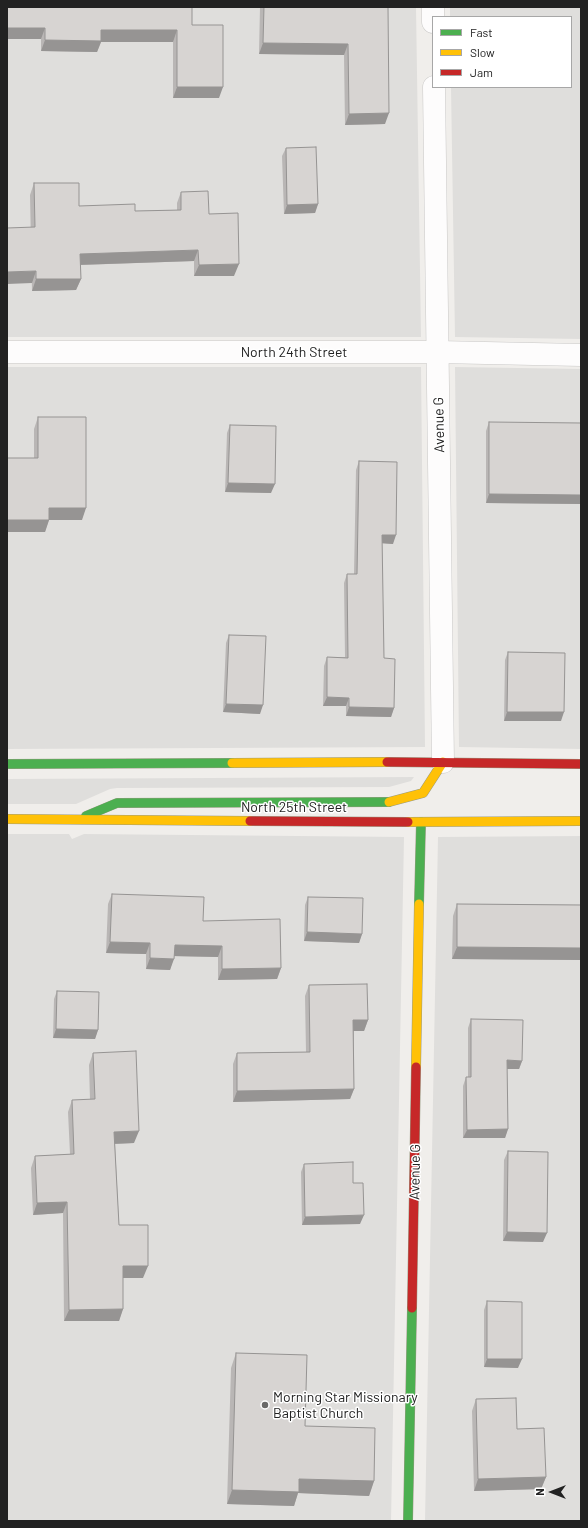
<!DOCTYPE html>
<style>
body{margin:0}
#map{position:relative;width:588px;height:1528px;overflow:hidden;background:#f0eeeb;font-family:Barlow,sans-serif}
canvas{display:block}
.frame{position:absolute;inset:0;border:8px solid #222;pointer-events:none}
.legend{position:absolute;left:432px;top:16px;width:140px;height:72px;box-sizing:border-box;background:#fff;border:1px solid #a7a7a7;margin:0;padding:5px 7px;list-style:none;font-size:12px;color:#222}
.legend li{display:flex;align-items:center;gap:8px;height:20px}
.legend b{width:20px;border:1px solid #a7a7a7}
.north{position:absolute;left:532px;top:1472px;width:40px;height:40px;-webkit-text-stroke:3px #fff;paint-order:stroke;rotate:270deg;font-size:11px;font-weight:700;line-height:16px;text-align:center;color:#222}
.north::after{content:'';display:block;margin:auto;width:14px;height:18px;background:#222;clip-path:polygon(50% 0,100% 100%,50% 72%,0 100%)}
</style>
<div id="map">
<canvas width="588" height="1528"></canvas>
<div class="frame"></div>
<ul class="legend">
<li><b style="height:5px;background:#4caf50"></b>Fast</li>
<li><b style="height:5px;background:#ffc107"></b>Slow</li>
<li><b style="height:5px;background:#c62828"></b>Jam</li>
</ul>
<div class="north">N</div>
</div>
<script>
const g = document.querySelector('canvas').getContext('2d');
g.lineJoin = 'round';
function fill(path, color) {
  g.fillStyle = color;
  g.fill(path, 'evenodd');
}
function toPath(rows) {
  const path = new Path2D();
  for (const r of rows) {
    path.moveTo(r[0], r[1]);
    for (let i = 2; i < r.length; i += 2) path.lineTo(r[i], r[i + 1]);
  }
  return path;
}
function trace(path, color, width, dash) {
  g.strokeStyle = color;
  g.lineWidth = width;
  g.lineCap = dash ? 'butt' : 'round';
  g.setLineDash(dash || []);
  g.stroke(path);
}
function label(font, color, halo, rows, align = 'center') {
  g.font = font + ' Barlow,sans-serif';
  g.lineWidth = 3;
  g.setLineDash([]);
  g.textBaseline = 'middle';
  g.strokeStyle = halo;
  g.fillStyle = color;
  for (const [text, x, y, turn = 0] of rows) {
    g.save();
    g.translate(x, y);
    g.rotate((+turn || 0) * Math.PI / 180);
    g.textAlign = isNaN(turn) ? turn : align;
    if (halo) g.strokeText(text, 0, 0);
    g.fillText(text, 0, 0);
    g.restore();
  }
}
fill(toPath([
 [7,7,416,7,421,337,7,337],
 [450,7,581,7,581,339,455,337,451,87,571,87,571,17,450,17],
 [7,367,421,367,425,747,7,749],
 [455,367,581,369,581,749,459,747],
 [414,777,411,781,389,787,117,788,110,789,76,804,7,804,7,779],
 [7,834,69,834,72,839,84,834,404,837,391,1521,7,1521],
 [581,836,581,1521,425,1521,438,837]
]), '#dfdedc');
const street = toPath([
 [433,7,433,22],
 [434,87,443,762],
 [7,352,438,352,581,355]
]);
const fast = toPath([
 [7,764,232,763],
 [86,816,117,803,389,802],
 [419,904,421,822],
 [408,1521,412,1308]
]);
const slow = toPath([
 [232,763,387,762],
 [389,802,423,793,443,762],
 [7,819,250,821],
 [408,822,581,821],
 [416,1067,419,904]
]);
const jam = toPath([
 [387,762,581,764],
 [250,821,408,822],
 [412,1308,416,1067]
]);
trace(street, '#c9c8c7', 23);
trace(fast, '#999a82', 10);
trace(slow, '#999a82', 10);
trace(jam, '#999a82', 10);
trace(street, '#fdfcfc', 22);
trace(fast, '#4caf50', 9);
trace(slow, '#ffc107', 9);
trace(jam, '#c62828', 9);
fill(toPath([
 [7,7,192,25,219,98,173,98,173,42,101,42,97,52,41,51,41,39,7,39],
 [260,7,388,7,385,124,345,125,344,55,259,54],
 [286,148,318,204,315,213,284,214,282,156],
 [34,183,79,206,135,211,177,210,177,203,181,192,209,214,234,276,194,276,194,261,80,265,81,279,76,290,32,291,30,195],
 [38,417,82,520,49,520,45,532,7,532,34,458,34,429],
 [489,422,581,504,486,503,486,431],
 [230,425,271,493,225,492,227,433],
 [359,461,393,544,382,543,384,658,394,708,391,717,346,716,346,706,323,706,324,666,327,657,345,657,344,583,347,574,354,574,356,470],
 [229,635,260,714,223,712,226,643],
 [508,652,561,721,504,721,505,660],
 [112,894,203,921,281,968,277,979,218,980,218,957,174,956,170,970,146,969,146,954,106,953,108,904],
 [308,897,362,934,359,943,304,941,305,905],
 [457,904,581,905,581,989,581,960,452,959,453,916],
 [309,985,368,1020,364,1031,354,1031,354,1089,350,1099,233,1102,233,1064,237,1053,306,1052,305,996],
 [57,991,98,1030,95,1039,53,1038,54,999],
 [471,1019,522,1061,519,1069,507,1069,508,1129,505,1138,463,1138,463,1086,466,1077,468,1077,468,1028],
 [93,1053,134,1143,115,1144,119,1225,143,1278,123,1278,123,1309,119,1321,64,1321,63,1213,33,1215,31,1168,35,1156,70,1154,68,1112,72,1100,90,1100,89,1065],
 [508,1151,543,1242,503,1241,504,1160],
 [304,1164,353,1183,360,1224,302,1225,301,1172],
 [487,1301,518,1368,484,1367,484,1310],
 [236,1353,305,1426,374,1481,369,1496,298,1493,294,1506,227,1504,231,1368],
 [476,1399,517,1429,546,1477,541,1489,474,1491,472,1411]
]), '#b9b6b5');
fill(toPath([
 [7,28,45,28,41,39,7,39],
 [101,30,177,30,173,42,101,42,97,52,41,51,45,40],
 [263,43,348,44,344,55,259,54],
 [177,87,223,87,219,98,173,98],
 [389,113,385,124,345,125,349,114],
 [318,204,315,213,284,214,287,205],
 [198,250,194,261,76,265,80,254],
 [239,264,234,276,194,276,199,265],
 [36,271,32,283,7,284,7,272],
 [36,279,81,279,76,290,32,291],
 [228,483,275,484,271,493,225,492],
 [489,494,581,495,581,504,486,503],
 [49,508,86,508,82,520,45,520],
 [7,520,49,520,45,532,7,532],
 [382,535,396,535,393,544,378,543],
 [327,697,349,698,346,706,323,706],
 [226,704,263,705,260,714,223,712],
 [349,707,394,708,391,717,346,716],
 [507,712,564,712,561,721,504,721],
 [307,932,362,934,359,943,304,941],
 [110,942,150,943,146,954,106,953],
 [175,945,222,946,218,957,171,956],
 [457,947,581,948,581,960,452,959],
 [150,958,174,959,170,970,146,969],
 [281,968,277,979,218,980,222,969],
 [353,1020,368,1020,364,1031,349,1031],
 [56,1029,98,1030,95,1039,53,1038],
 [507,1060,522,1061,519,1069,504,1069],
 [354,1089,350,1099,233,1102,237,1091],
 [508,1129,505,1138,463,1138,467,1130],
 [139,1131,134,1143,110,1144,114,1132],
 [67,1202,63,1213,33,1215,37,1203],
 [364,1215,360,1224,302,1225,305,1217],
 [507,1232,547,1233,543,1242,503,1241],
 [123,1266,148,1266,143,1278,118,1278],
 [123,1309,119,1321,64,1321,69,1310],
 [487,1359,522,1359,518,1368,484,1367],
 [546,1477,541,1489,474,1491,478,1479],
 [299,1479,374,1481,369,1496,298,1493,294,1506,227,1504,232,1490]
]), '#969493');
const building = toPath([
 [7,7,192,7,192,25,223,25,223,87,177,87,177,30,101,30,101,41,45,40,45,28,7,28,7,7],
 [264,7,388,7,389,113,349,114,348,44,263,43,264,7],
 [316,147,318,204,287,205,286,148,316,147],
 [34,183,79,183,79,206,135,204,135,211,181,210,181,192,208,191,209,214,238,213,239,264,199,265,198,250,80,254,81,279,36,279,36,271,7,272,7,228,35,227,34,183],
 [38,417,86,417,86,508,49,508,49,520,7,520,7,458,38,458,38,417],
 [489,422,581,423,581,495,489,494,489,422],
 [230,425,276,426,275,484,228,483,230,425],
 [359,461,397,462,396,535,382,535,384,658,395,659,394,708,349,707,349,698,327,697,327,657,348,658,347,574,357,574,359,461],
 [229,635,266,636,263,705,226,704,229,635],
 [508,652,565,653,564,712,507,712,508,652],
 [112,894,204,897,203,921,280,919,281,968,222,969,222,946,175,945,174,959,150,958,150,943,110,942,112,894],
 [308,897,363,898,362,934,307,932,308,897],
 [457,904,581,905,581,948,457,947,457,904],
 [367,984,368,1020,353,1020,354,1089,237,1091,237,1053,310,1052,309,985,367,984],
 [57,991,99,992,98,1030,56,1029,57,991],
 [471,1019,523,1020,522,1061,507,1060,508,1129,467,1130,466,1077,471,1077,471,1019],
 [136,1051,139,1131,114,1132,119,1225,148,1225,148,1266,123,1266,123,1309,69,1310,67,1202,37,1203,35,1156,74,1154,72,1100,95,1099,93,1053,136,1051],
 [508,1151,548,1152,547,1233,507,1232,508,1151],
 [353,1162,353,1183,363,1183,364,1215,305,1217,304,1164,353,1162],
 [487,1301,522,1302,522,1359,487,1359,487,1301],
 [236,1353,307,1355,305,1426,375,1428,374,1481,299,1479,299,1492,232,1490,236,1353],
 [516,1398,517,1429,544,1428,546,1477,478,1479,476,1399,516,1398]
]);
fill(building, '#d7d4d2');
trace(building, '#969493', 1);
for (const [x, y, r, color] of [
 [265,1405,4,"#6a6968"]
]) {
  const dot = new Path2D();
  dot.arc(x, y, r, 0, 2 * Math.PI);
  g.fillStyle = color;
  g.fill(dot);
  trace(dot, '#fff', 1.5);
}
label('14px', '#222', '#fff', [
 ["North 24th Street",294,352],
 ["Avenue G",439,425,-91],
 ["North 25th Street",294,807],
 ["Avenue G",415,1172,-89]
]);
label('14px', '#222', '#fff', [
 ["Morning Star Missionary",273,1397],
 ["Baptist Church",273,1413]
], 'left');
</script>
